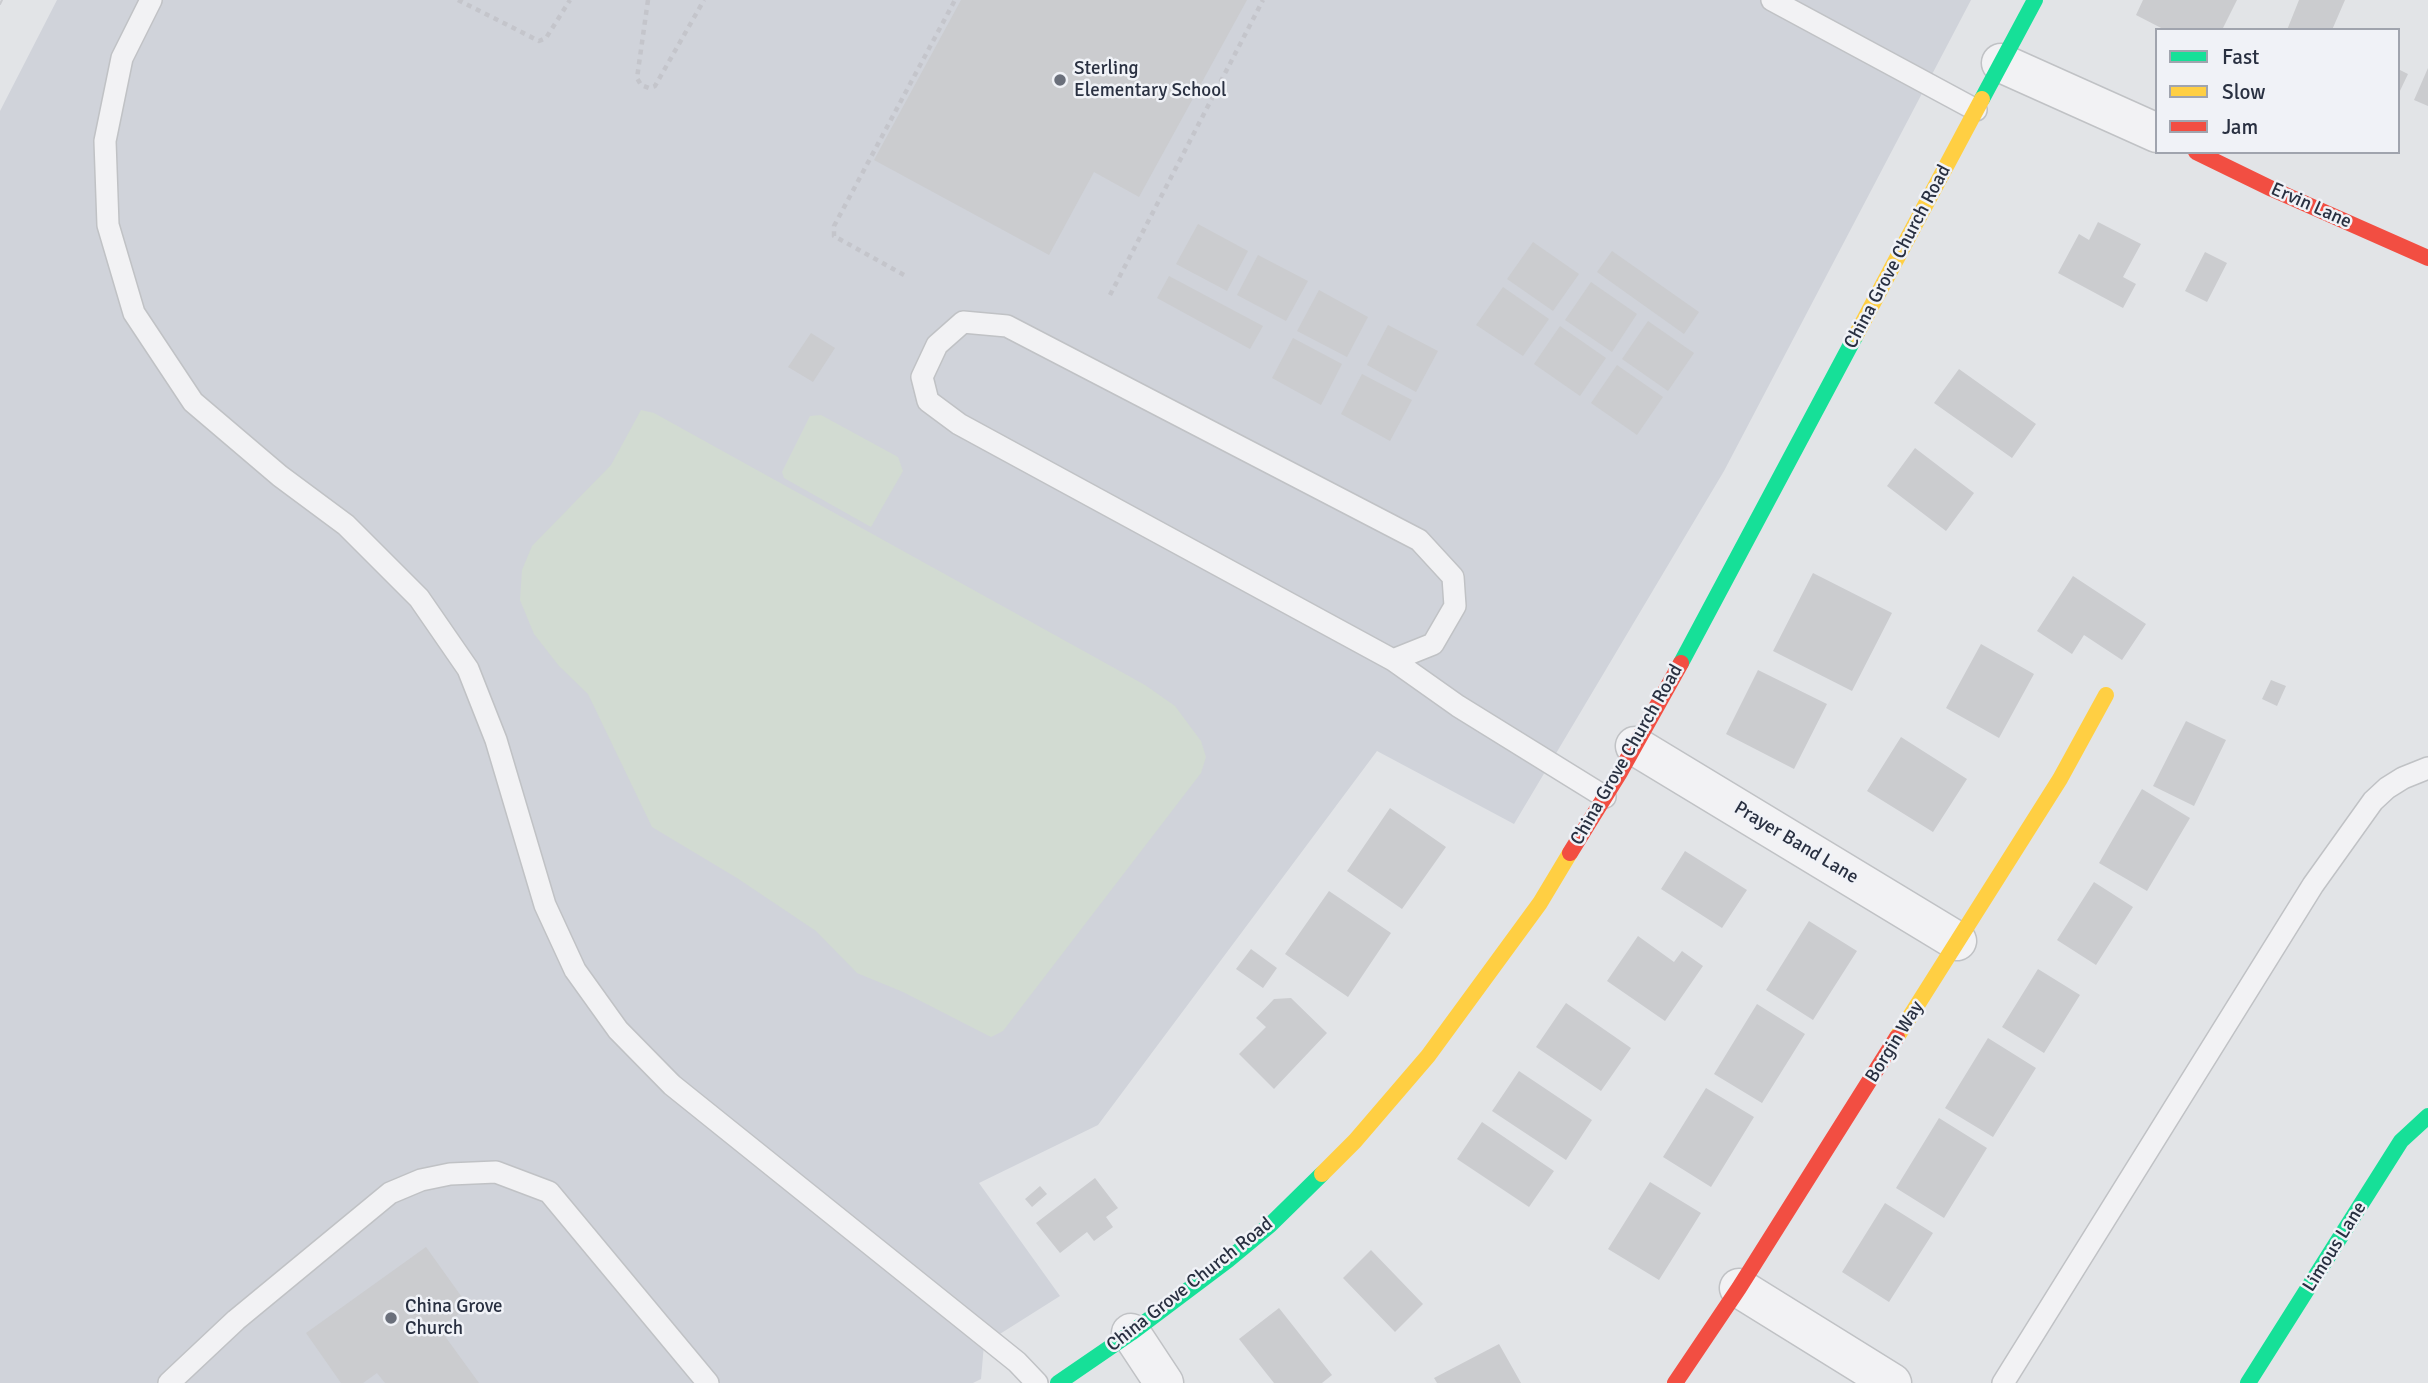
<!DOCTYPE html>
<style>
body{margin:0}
#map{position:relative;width:2428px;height:1383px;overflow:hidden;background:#e2e4e7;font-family:Signika,sans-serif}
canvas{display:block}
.legend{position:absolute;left:2155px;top:28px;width:245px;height:126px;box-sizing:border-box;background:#f0f2f7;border:2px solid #a0a4ae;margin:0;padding:9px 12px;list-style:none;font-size:21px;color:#293041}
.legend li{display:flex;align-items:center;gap:14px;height:35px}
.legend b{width:35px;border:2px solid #a0a4ae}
</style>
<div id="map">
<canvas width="2428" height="1383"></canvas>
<ul class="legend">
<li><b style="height:9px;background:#16e098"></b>Fast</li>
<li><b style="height:9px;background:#ffcf43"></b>Slow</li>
<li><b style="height:9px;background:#f24e42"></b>Jam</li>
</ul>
</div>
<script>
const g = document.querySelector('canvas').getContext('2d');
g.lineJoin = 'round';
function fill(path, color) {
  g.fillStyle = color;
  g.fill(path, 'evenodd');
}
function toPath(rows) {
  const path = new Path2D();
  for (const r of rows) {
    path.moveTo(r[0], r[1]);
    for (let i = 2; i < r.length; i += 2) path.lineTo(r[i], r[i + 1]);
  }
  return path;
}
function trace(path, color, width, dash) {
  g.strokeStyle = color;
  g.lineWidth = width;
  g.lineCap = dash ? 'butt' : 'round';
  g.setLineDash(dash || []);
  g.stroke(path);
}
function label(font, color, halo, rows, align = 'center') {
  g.font = font + ' Signika,sans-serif';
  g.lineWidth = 5;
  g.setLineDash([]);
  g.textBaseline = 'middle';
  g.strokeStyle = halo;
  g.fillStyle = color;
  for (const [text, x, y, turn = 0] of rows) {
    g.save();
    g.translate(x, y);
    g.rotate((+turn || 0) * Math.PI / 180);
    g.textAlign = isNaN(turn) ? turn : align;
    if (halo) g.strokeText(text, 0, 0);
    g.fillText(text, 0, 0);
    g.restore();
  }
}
fill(toPath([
 [57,0,1971,0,1724,471,1514,824,1377,751,1098,1125,979,1183,1060,1296,984,1344,981,1379,973,1383,0,1383,0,111]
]), '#d0d3da');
fill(toPath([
 [641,410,654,413,1145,685,1175,706,1201,741,1206,757,1201,773,1003,1031,991,1037,903,992,857,973,816,931,737,878,652,827,588,694,559,666,534,634,520,600,522,570,532,546,611,465],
 [821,415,898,457,903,471,871,527,784,478,782,472,810,416]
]), '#d2dbd2');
fill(toPath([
 [961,0,1247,0,1139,197,1094,172,1049,255,874,160],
 [2143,0,2237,0,2222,30,2165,30,2136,15],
 [2299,0,2345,0,2332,30,2287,30],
 [2428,68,2428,106,2414,100],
 [2398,69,2408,74,2398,95],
 [2098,222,2141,244,2123,277,2136,284,2123,308,2058,273,2079,234,2089,240],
 [1198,224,1248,251,1227,291,1176,264],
 [1533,242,1579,274,1553,311,1507,279],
 [1612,251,1699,312,1684,334,1597,272],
 [2205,252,2227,263,2207,302,2185,291],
 [1258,255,1308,281,1286,321,1237,295],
 [1169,276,1263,326,1250,349,1157,298],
 [1591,282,1637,314,1612,352,1565,320],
 [1503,287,1549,319,1523,356,1476,325],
 [1319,290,1368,317,1347,357,1297,331],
 [1648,321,1694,353,1668,391,1622,359],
 [1388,325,1438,351,1416,392,1367,365],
 [1560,326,1606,358,1580,396,1534,364],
 [811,333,835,348,813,382,788,367],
 [1293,338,1342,364,1321,405,1272,378],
 [1617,365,1663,397,1637,435,1591,403],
 [1959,369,2036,424,2012,458,1934,403],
 [1362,374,1412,400,1390,441,1341,414],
 [1915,448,1974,493,1946,531,1887,486],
 [1813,573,1892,613,1852,691,1773,651],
 [2073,576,2146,624,2122,660,2084,635,2072,654,2037,631],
 [1981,644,2034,674,1999,738,1946,708],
 [1758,670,1827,704,1794,769,1726,734],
 [2271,680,2286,686,2277,706,2262,699],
 [2186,721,2226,740,2194,806,2153,786],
 [1901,737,1967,779,1933,832,1867,791],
 [2142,789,2190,818,2147,891,2099,863],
 [1390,808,1446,847,1402,909,1347,871],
 [1685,851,1747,890,1722,928,1661,889],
 [2094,882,2133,907,2096,965,2057,940],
 [1329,891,1391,933,1348,997,1285,954],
 [1809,921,1857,951,1813,1020,1766,990],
 [1638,936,1674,962,1682,951,1703,966,1665,1021,1607,981],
 [1251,949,1277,968,1263,988,1236,969],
 [2038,969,2080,995,2044,1053,2002,1027],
 [1291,998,1327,1033,1274,1089,1239,1054,1266,1027,1256,1018,1274,999],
 [1566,1003,1631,1048,1601,1091,1536,1047],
 [1757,1004,1805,1034,1762,1103,1714,1074],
 [1988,1038,2036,1068,1993,1137,1945,1108],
 [1519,1071,1592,1120,1566,1160,1492,1111],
 [1706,1088,1754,1117,1711,1187,1663,1157],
 [1939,1118,1987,1148,1944,1218,1896,1188],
 [1482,1122,1554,1171,1529,1207,1457,1159],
 [1095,1178,1118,1208,1106,1217,1113,1227,1094,1241,1087,1232,1060,1253,1036,1223],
 [1650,1182,1701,1213,1659,1280,1608,1249],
 [1040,1186,1047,1194,1032,1207,1025,1199],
 [1885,1203,1933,1233,1889,1302,1842,1272],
 [426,1247,469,1307,439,1328,479,1383,385,1383,377,1373,363,1383,341,1383,306,1333],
 [1371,1250,1423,1304,1395,1332,1343,1278],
 [1279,1308,1332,1375,1322,1383,1274,1383,1239,1339],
 [1499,1344,1521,1383,1437,1383,1434,1378]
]), '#cbcccf');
const lane = toPath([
 [151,0,122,58,105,141,108,225,134,313,193,402,280,476,346,525,419,598,468,669,496,740,545,905,575,970,618,1030,672,1085,1017,1362,1037,1383],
 [1772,0,1976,110],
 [1393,660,1433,644,1455,606,1453,577,1419,540,1007,326,963,322,937,345,922,377,928,401,959,424,1393,660,1458,706,1605,797],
 [169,1383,236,1320,390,1193,421,1180,450,1174,496,1172,549,1192,708,1383],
 [2003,1383,2313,885,2373,801,2387,788,2403,778,2428,768]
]);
const street = toPath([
 [2001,63,2157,133],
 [1635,746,1957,941],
 [1739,1288,1892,1383],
 [1131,1333,1164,1383]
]);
trace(lane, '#c0c2c5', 24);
trace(street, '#c0c2c5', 41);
trace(toPath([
 [458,0,539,41,546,38,570,0],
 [648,0,637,78,641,85,649,88,655,86,704,0],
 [904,275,834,236,834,226,955,0],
 [1110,295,1263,0]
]), '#c4c5cb', 4.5, [5, 5]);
trace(lane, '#f2f2f4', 21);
trace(street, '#f2f2f4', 38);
trace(toPath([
 [1982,99,2035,0],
 [1681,663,1856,335],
 [1058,1383,1131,1333,1228,1260,1270,1225,1322,1174],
 [2248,1383,2401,1141,2428,1116]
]), '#16e098', 16);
trace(toPath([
 [1856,335,1982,99],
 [1897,1037,2060,779,2106,695],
 [1322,1174,1355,1141,1428,1056,1540,903,1570,853]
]), '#ffcf43', 16);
trace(toPath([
 [2196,152,2272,189,2428,258],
 [1570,853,1619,774,1681,663],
 [1675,1383,1739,1288,1897,1037]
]), '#f24e42', 16);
trace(toPath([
 [0,4,2,0]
]), '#cbccd0', 2);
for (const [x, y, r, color] of [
 [1060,80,7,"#6a6f7b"],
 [391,1318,7,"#6a6f7b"]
]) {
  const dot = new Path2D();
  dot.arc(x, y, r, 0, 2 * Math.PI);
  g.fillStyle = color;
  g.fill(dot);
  trace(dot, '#f0f2f7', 2.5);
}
label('19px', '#293041', '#f0f2f7', [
 ["Sterling",1074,69],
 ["Elementary School",1074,91],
 ["China Grove",405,1307],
 ["Church",405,1329]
], 'left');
label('19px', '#293041', '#f0f2f7', [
 ["Ervin Lane",2311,206,24],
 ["China Grove Church Road",1898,257,-62],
 ["China Grove Church Road",1627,755,-60],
 ["Prayer Band Lane",1796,843,31],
 ["Borgin Way",1895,1042,-58],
 ["Limous Lane",2335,1247,-58],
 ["China Grove Church Road",1190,1285,-38]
]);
</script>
